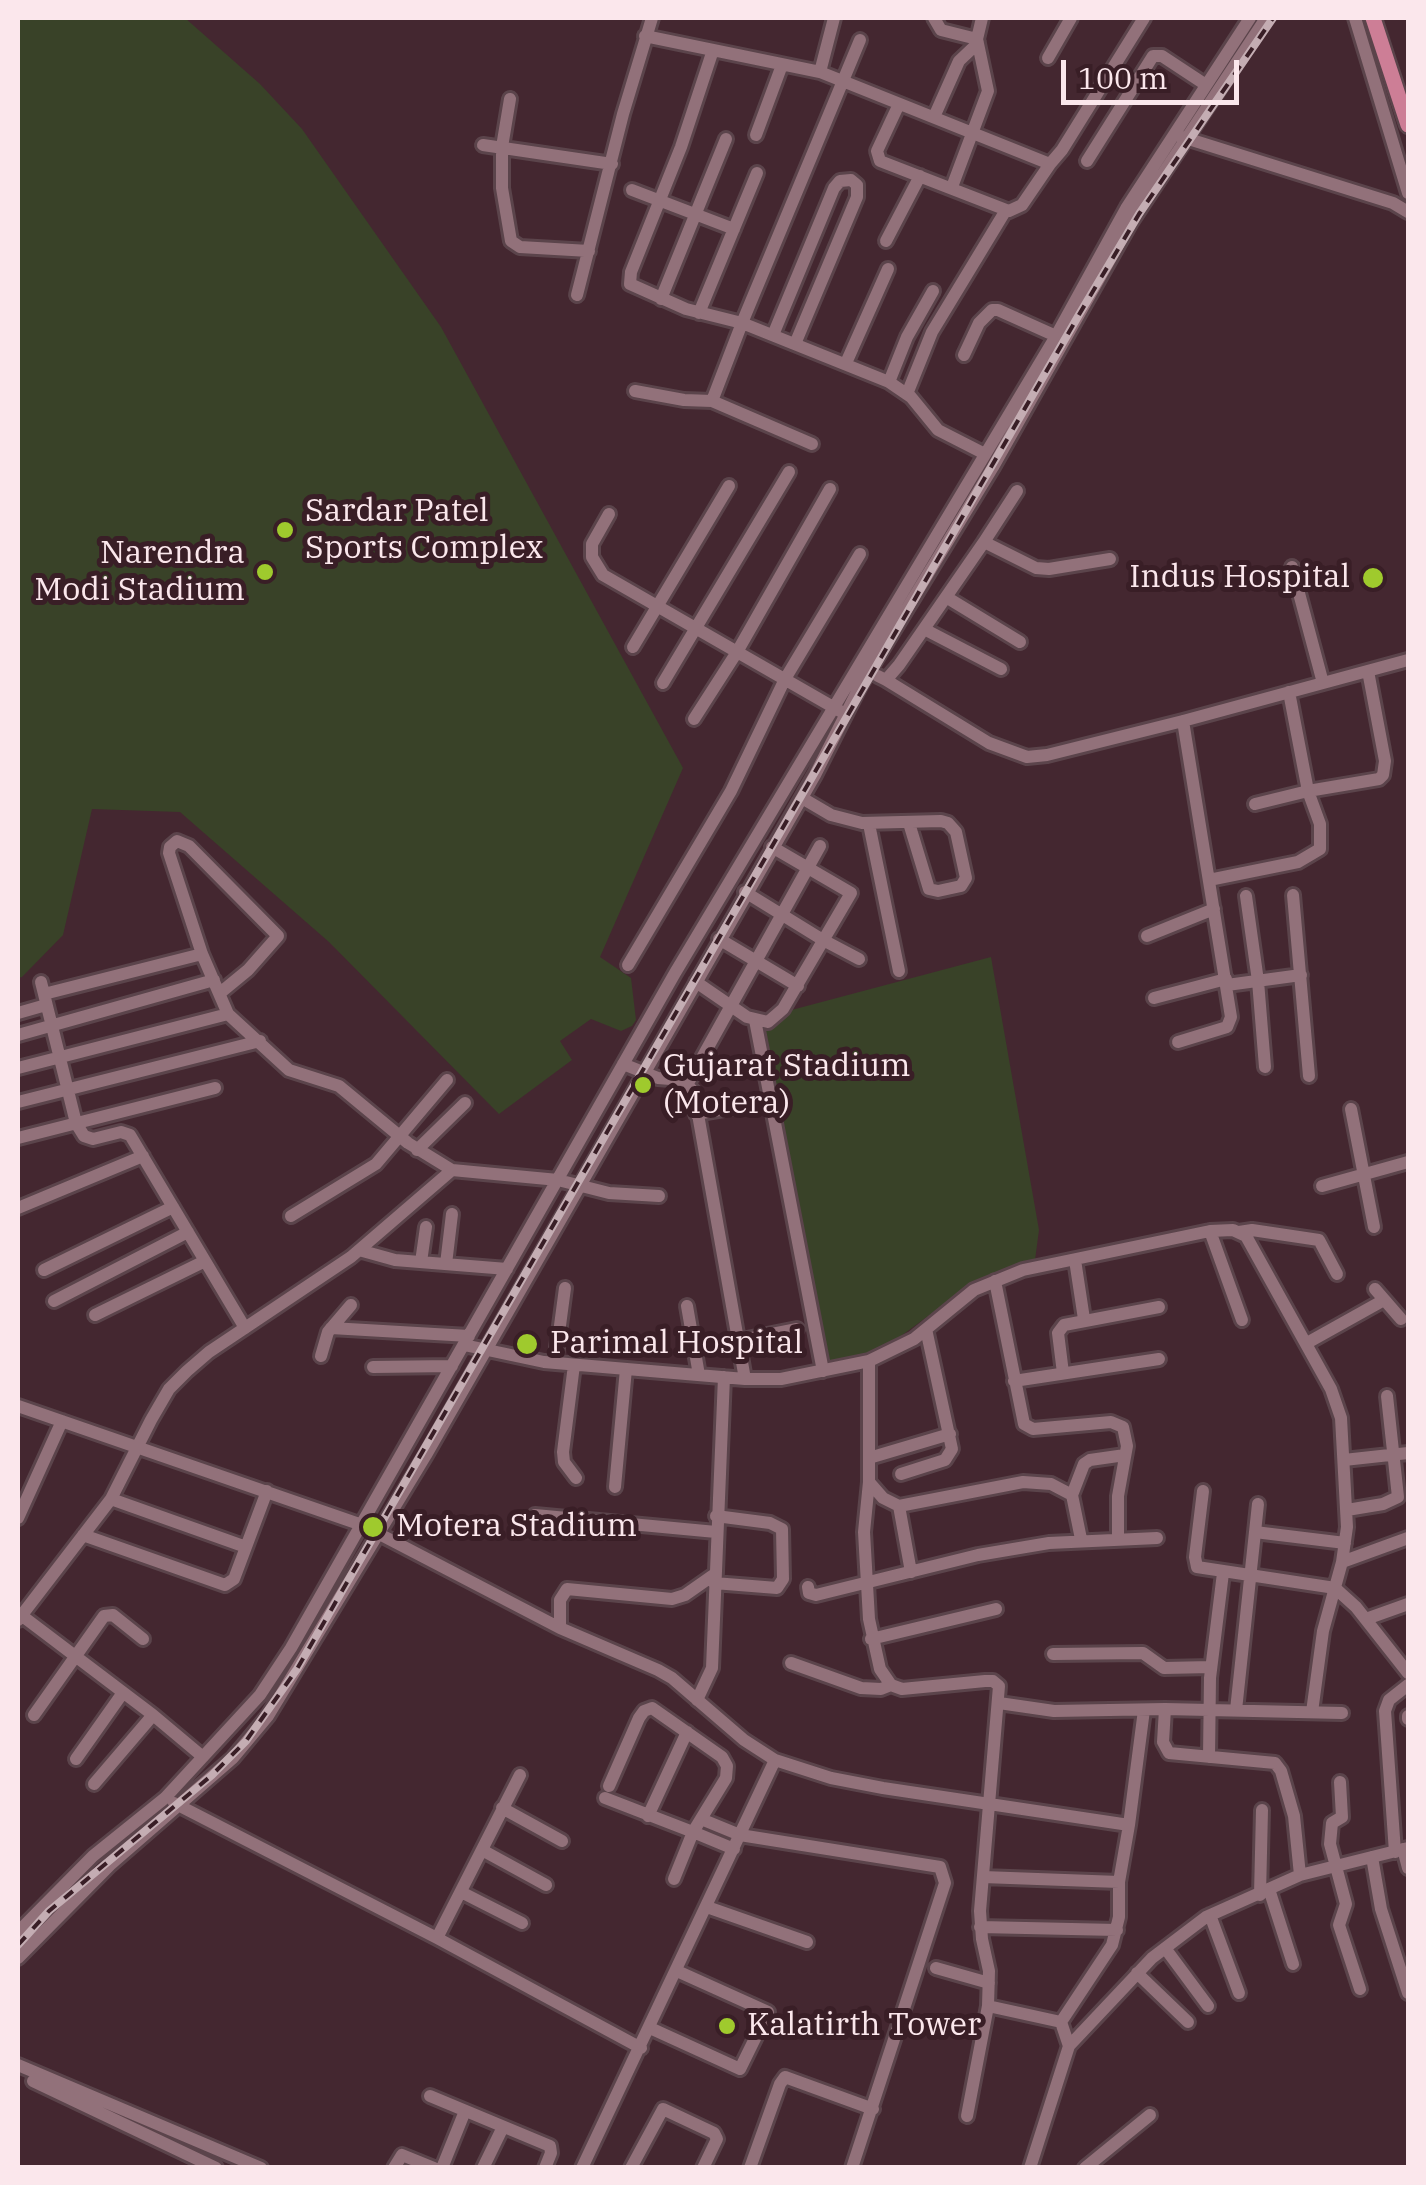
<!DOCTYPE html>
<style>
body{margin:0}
#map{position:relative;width:1426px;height:2185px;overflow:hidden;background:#442730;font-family:"IBM Plex Serif",serif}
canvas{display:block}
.frame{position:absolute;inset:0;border:20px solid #fbe7ec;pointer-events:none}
.scale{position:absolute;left:1061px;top:60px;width:178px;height:45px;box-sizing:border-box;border:5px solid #fbe7ec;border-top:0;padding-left:12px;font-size:30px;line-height:35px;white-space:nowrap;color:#fbe7ec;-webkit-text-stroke:8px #391e26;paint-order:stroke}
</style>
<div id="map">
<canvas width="1426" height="2185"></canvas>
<div class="frame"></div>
<div class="scale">100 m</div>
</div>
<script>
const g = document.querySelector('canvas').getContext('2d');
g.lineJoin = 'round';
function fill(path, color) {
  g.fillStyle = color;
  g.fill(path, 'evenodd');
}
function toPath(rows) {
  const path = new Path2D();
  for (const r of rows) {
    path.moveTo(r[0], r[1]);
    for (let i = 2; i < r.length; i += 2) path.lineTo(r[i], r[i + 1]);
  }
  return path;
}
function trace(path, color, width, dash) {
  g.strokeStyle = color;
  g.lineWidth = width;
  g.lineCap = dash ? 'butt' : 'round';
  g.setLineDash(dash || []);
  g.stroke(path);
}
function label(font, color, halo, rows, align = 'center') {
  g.font = font + ' "IBM Plex Serif",serif';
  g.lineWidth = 10;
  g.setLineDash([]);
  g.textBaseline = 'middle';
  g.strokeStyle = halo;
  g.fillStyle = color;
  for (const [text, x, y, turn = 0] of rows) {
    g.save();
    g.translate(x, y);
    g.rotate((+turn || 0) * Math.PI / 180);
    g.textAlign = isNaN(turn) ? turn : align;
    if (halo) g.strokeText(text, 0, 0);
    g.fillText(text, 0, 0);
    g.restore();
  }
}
fill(toPath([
 [18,18,185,18,260,84,302,129,441,327,683,768,600,957,631,978,636,1020,632,1026,621,1031,591,1019,560,1041,572,1060,499,1114,329,942,180,812,92,809,63,935,22,977,18,978],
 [991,957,1039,1230,1035,1260,973,1283,882,1350,823,1363,753,1028,784,1012]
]), '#394228');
const minor = toPath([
 [934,18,941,30,977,39],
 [1355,18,1408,193],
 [645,36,820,72,1050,164,1062,150,1144,18],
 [860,40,742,323,889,382,911,397,938,430,985,454],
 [713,50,681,147,631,272,630,284,686,309,742,323,712,401,812,444],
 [1048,58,1071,18],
 [820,72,834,18],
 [510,99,502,147,502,188,511,241,520,247,589,251],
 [899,104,877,151,880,161,1009,211,1022,205,1050,164],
 [934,117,959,61,978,43],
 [756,135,782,65],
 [1179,136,1393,203,1408,212],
 [483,145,612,164],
 [1087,161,1153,56,1162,56,1206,85],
 [952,187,988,91,977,39,982,18],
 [632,190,734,229],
 [886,241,920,176],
 [577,295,623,114,652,18],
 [661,299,726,139],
 [699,313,757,173],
 [773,335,834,188,840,181,851,180,857,185,857,197,795,344],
 [964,355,979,323,992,310,998,310,1056,336],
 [846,363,888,269],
 [889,382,907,337,933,291],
 [635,391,684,400,712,401],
 [907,394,932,332,1006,210],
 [1017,491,984,542,1036,568,1049,569,1110,559],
 [609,514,592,544,592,557,603,575,840,711],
 [1292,567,1323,683],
 [946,597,1020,642],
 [924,629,1001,669],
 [633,647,729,486],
 [878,676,886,680,899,665,984,542],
 [886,680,989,743,1027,757,1047,755,1183,721,1408,660],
 [663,683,789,472],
 [694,719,737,652,830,489],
 [802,798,831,815,862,823,941,821,948,823,956,832,966,878,961,886,938,891,929,889,909,823],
 [1255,804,1308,791,1379,779,1383,775,1385,761,1368,671],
 [869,824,899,971],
 [1209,880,1298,862,1320,849,1320,824,1308,791,1289,692],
 [745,892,823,940,859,959],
 [1293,895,1309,1076],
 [1246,896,1258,981,1265,1067],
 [1147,936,1214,909],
 [719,939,798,986],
 [628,965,731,791,785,679,860,554],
 [41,982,76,1123,84,1136,93,1139,121,1132,130,1135,245,1328],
 [696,982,747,1017,768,1022,783,1009,851,893,772,847],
 [1227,985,1301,975],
 [220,993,248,970,278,936,189,846,177,841,170,847,169,853,202,954,228,1014,289,1070,339,1086,408,1143,452,1170],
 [44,994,202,954],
 [1154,998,1226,979],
 [18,1013,46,1005],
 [755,1020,823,1371],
 [18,1035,214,980],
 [1178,1042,1227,1027,1231,1017,1183,721],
 [623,1064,658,1078,683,1080,694,1092,745,1379],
 [18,1068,228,1014],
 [688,1083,820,846],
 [18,1102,260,1041],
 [1351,1109,1374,1227],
 [696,1114,771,1101],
 [18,1138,215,1088],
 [417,1150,465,1103],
 [1322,1186,1408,1162],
 [18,1208,143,1156],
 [291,1216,376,1164,447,1080],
 [1210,1231,1242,1320],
 [1239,1232,1252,1230,1319,1240,1337,1274],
 [359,1250,395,1260,507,1269],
 [1075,1260,1084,1319],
 [421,1262,426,1227],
 [446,1264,452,1214],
 [44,1270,173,1207],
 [995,1281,1024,1424,1033,1429,1111,1422,1123,1427,1127,1446,1118,1496,1118,1538],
 [1375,1289,1401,1319],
 [54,1301,188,1232],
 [687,1306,699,1375],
 [95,1315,205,1261],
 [331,1328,469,1336],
 [737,1341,797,1329],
 [1307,1343,1384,1300],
 [464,1345,544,1362,745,1379,781,1379,869,1361],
 [321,1356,328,1332,351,1305],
 [555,1363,565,1288],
 [574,1365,563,1452,564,1462,576,1478],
 [373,1367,452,1366],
 [1063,1373,1058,1333,1064,1325,1159,1307],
 [1014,1381,1159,1359],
 [18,1406,362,1525,560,1628,658,1670,672,1678,744,1740,775,1760,582,2168],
 [869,1458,950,1434],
 [1344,1460,1408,1453],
 [901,1474,945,1460,952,1449,926,1329],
 [869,1482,883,1498,899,1506,1023,1482,1051,1484,1072,1495,1081,1539],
 [615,1487,626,1369],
 [1203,1491,1195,1557,1197,1567,1335,1588,1356,1607,1408,1673],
 [1072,1495,1084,1464,1090,1460,1125,1455],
 [111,1499,246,1547],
 [899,1506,911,1572],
 [1347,1510,1383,1504,1398,1497,1387,1396],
 [535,1515,716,1532],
 [18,1518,62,1421],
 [1255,1532,1345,1543],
 [83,1535,225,1585,234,1579,267,1491],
 [1342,1562,1408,1538],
 [714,1583,777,1588,783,1579,782,1529,770,1523,716,1516],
 [808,1587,809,1593,816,1595,978,1555,1049,1543,1157,1538],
 [21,1615,153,1715,203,1757],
 [1366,1619,1408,1604],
 [18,1620,111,1499,151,1420,169,1389,187,1371,209,1352,351,1257,452,1170,558,1180,609,1193,659,1196],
 [560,1628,560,1600,567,1589,672,1599,685,1595,715,1574],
 [871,1639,996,1609],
 [1053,1654,1143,1653,1164,1668,1211,1667],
 [791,1663,861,1688,881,1689,891,1685],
 [697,1700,712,1668,724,1377],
 [999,1703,1054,1711,1165,1709,1163,1742,1169,1753,1275,1763,1281,1771,1294,1816,1300,1875],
 [1165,1709,1342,1713],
 [1236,1710,1258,1504],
 [34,1715,104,1616,113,1615,143,1639],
 [1408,1716,1408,1719],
 [1209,1757,1210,1678,1223,1573],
 [76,1759,122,1694],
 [775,1760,831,1778,883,1788,1129,1825,1119,1882,1119,1917,1112,1945,1061,2022],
 [1340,1782,1342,1817,1332,1823,1330,1844,1346,1904,1339,1925,1360,1989],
 [94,1784,153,1715],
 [605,1798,693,1832,726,1778,727,1766,722,1757,652,1708,644,1711,639,1718,609,1786],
 [174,1803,437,1938,641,2048],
 [502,1808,562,1841],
 [648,1816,687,1732],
 [701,1819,740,1835,940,1867,945,1883,852,2168],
 [1129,1825,1144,1710],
 [1403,1849,1408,1868],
 [482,1850,546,1885],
 [1395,1852,1385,1711,1389,1700,1408,1685],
 [1372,1857,1381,1909,1408,1993],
 [983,1877,1119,1882],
 [674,1879,693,1832,734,1849],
 [1269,1889,1293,1964],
 [461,1892,522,1923],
 [1260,1895,1262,1810],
 [707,1907,807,1942],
 [1210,1915,1239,1993],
 [980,1927,1117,1930],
 [18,1932,93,1856,165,1798,260,1695,291,1648,675,973,1056,336,1127,207,1250,18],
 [437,1938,520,1775],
 [1165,1948,1208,2006],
 [18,1958,110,1865,233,1758,268,1716,426,1455,815,775,861,684,993,467,1131,222,1266,18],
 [936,1968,989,1983],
 [1137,1973,1188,2022],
 [650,2028,740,2069,768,2012,677,1971],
 [1069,2046,1152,1958,1206,1917,1300,1875,1408,1848],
 [18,2065,261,2168],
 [33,2081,216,2168],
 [430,2096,550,2146,551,2153,545,2168],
 [967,2116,988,2006],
 [394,2168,402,2155,434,2168],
 [442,2168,465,2111],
 [483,2168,503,2127],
 [631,2168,663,2109,714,2133,717,2139,703,2168],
 [750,2168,780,2084,785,2077,873,2109],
 [1030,2168,1069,2046,1061,2022,988,2006,989,1971,982,1939,980,1911,999,1686,993,1681,985,1681,902,1689,891,1685,880,1669,869,1619,864,1532,869,1482,869,1361,914,1339,974,1290,1023,1270,1210,1231,1233,1230,1246,1236,1331,1389,1341,1418,1347,1527,1342,1562,1323,1631,1312,1712],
 [1085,2168,1150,2115]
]);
const major = toPath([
 [1373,18,1408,125]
]);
trace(minor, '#5b444b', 18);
trace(major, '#5b444b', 20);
trace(minor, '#92717a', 12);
trace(major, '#cd7e96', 15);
const rail = toPath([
 [18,1945,49,1911,212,1775,246,1741,297,1669,1080,313,1139,214,1273,18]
]);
trace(rail, '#c4adb3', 8);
trace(rail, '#391e26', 4, [11]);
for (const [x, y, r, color] of [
 [285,530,10,"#9fca2d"],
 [265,572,10,"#9fca2d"],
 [1373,578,12,"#9fca2d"],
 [643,1085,10,"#9fca2d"],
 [527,1344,12,"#9fca2d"],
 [373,1527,12,"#9fca2d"],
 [727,2026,10,"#9fca2d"]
]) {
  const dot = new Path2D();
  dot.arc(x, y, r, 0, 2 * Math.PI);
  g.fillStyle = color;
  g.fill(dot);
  trace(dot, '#391e26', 4);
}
label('32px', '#fbe7ec', '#391e26', [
 ["Sardar Patel",305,512],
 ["Sports Complex",305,549],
 ["Narendra",245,554,"right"],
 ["Modi Stadium",245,591,"right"],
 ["Indus Hospital",1350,578,"right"],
 ["Gujarat Stadium",663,1067],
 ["(Motera)",663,1104],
 ["Parimal Hospital",550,1344],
 ["Motera Stadium",396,1527],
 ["Kalatirth Tower",747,2026]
], 'left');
</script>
